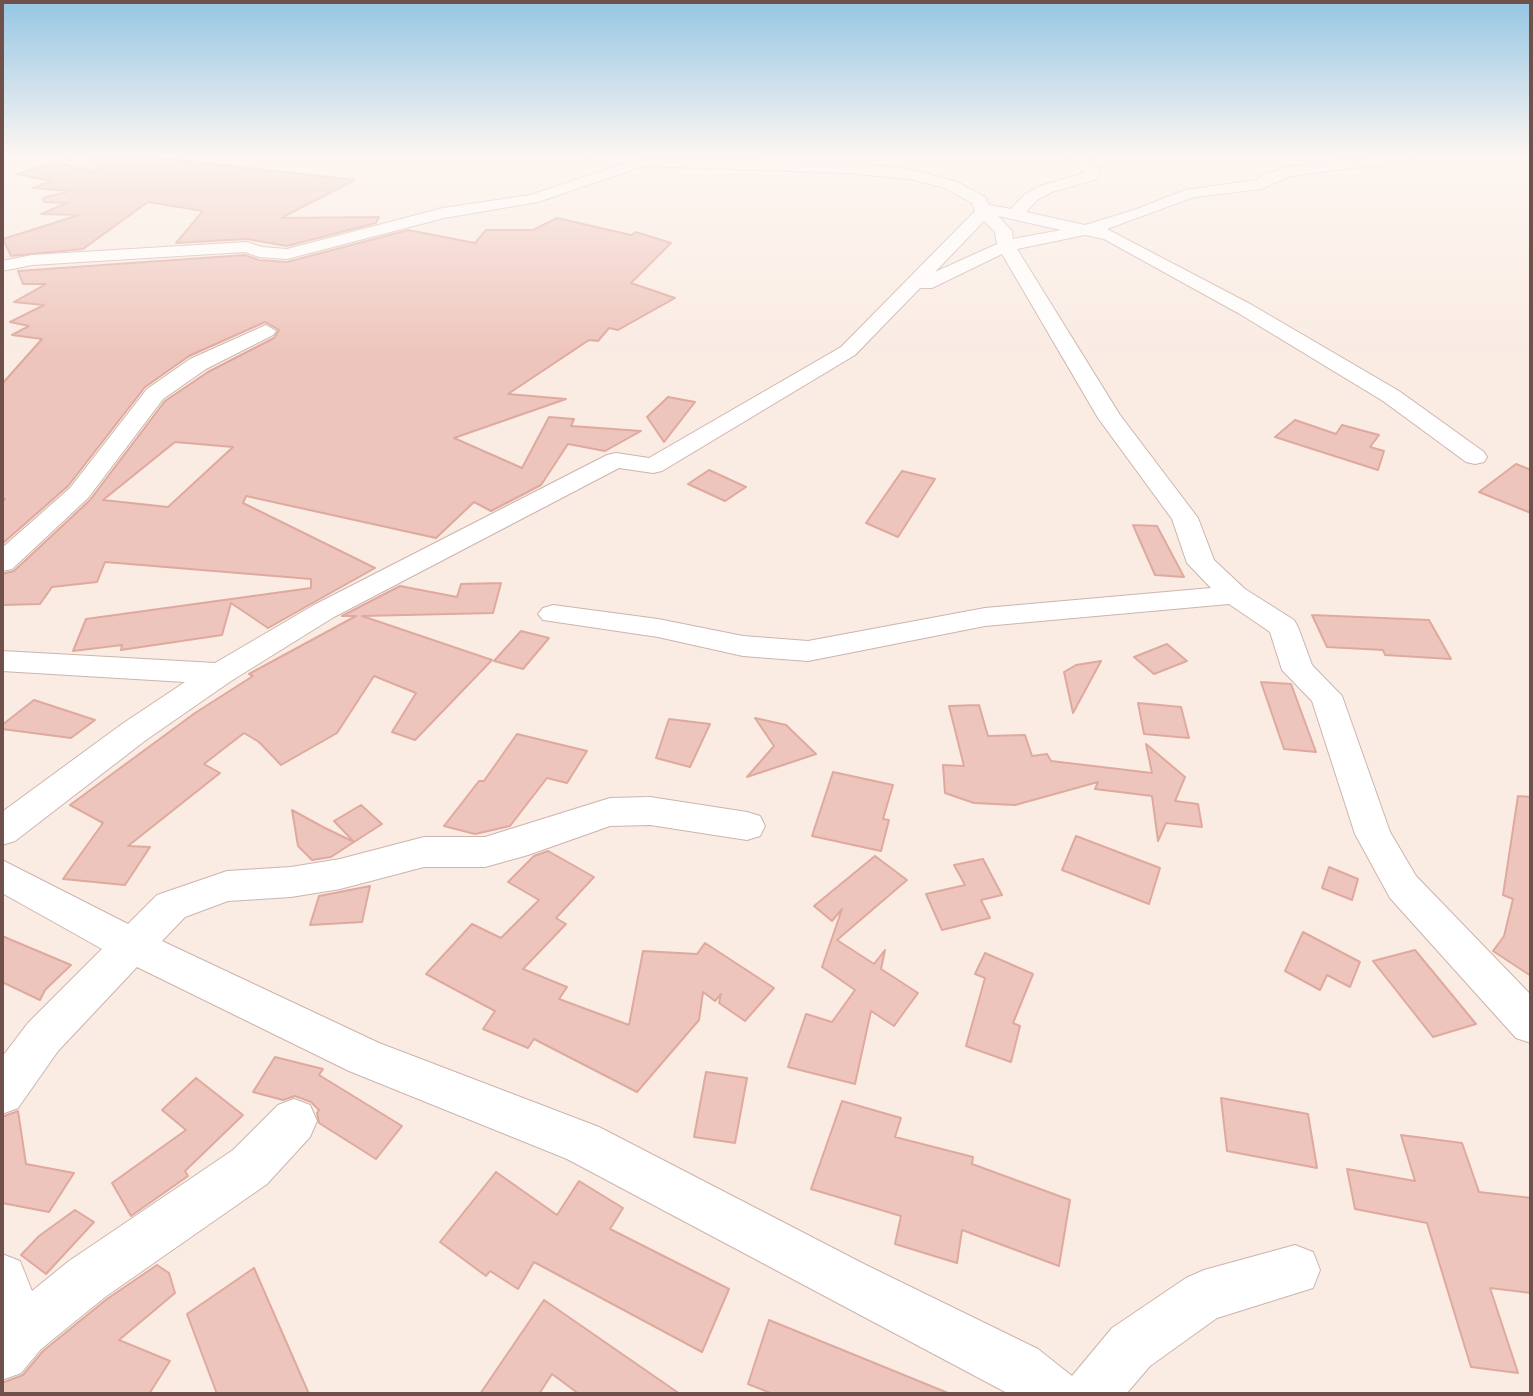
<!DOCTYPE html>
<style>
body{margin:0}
#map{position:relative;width:1533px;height:1396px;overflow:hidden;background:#faece3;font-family:Quicksand,sans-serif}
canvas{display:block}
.frame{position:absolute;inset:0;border:4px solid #70504b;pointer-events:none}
</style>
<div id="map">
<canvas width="1533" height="1396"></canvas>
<div class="frame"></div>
</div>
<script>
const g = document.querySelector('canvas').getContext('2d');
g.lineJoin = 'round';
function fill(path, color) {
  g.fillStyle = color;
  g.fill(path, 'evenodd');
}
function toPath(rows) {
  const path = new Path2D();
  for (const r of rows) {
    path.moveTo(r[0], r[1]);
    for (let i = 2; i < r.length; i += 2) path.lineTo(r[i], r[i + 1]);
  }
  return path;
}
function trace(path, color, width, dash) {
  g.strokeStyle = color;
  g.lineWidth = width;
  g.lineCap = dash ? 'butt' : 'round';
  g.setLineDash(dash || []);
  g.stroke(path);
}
const building = toPath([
 [111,156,143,156,355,180,281,218,379,217,376,223,287,246,247,239,176,243,203,211,148,202,83,249,11,256,3,239,79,215,41,214,67,203,44,202,43,198,70,191,33,188,51,181,17,174,55,161,91,172,98,168,98,162,111,156],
 [557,218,631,235,636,232,671,243,631,283,675,298,618,330,609,328,598,341,589,340,508,394,566,399,454,438,522,468,549,417,574,419,571,426,641,431,605,451,568,444,541,485,491,511,474,502,436,538,246,496,243,503,375,568,268,628,231,603,222,635,121,650,122,645,73,651,86,619,311,588,311,579,105,562,97,582,52,587,40,604,2,605,2,574,14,571,90,500,165,401,208,372,274,338,279,330,265,322,189,356,145,387,68,486,2,544,2,502,5,499,2,497,2,384,42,339,12,335,29,326,10,322,44,305,14,302,46,284,23,284,18,271,245,255,259,260,287,262,408,230,475,243,486,230,533,230,557,218],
 [175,442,233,447,168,507,103,500,175,442],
 [668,397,695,402,664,442,647,417,668,397],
 [1295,420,1336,434,1342,425,1379,435,1370,447,1384,451,1378,470,1275,437,1295,420],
 [1516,464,1531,470,1531,513,1479,492,1516,464],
 [709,470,746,487,725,501,688,484,709,470],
 [902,471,935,479,898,537,866,523,902,471],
 [1133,525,1157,526,1184,577,1155,575,1133,525],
 [501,583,493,613,362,616,492,660,415,740,392,732,416,693,374,676,337,733,281,765,259,742,244,733,204,764,220,773,128,846,150,847,125,885,63,879,103,823,70,805,195,713,253,676,249,674,356,616,342,616,400,586,457,597,461,584,501,583],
 [1312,615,1429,620,1451,659,1385,655,1383,650,1327,647,1312,615],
 [521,631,549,638,523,669,494,661,521,631],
 [1167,644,1187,661,1154,674,1134,657,1167,644],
 [1101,661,1073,713,1064,672,1076,665,1101,661],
 [1261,682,1291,684,1316,752,1284,749,1261,682],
 [34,700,95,720,71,738,2,729,2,725,34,700],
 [1138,703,1181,707,1189,738,1144,734,1138,703],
 [979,705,988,736,1025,735,1032,756,1047,754,1051,761,1152,773,1146,744,1185,777,1175,801,1198,804,1202,827,1166,823,1158,841,1152,796,1095,789,1098,782,1015,805,974,803,945,793,943,765,964,766,949,706,979,705],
 [755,718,786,725,816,754,747,777,774,746,755,718],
 [669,719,710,724,690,767,656,758,669,719],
 [517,734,587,751,567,783,547,778,510,826,475,834,444,826,479,781,484,781,517,734],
 [833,772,893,785,883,819,889,820,881,851,812,836,833,772],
 [1518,796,1531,797,1531,976,1493,951,1504,936,1513,899,1503,895,1518,796],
 [361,805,382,824,354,842,334,821,361,805],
 [292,810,323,827,354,842,331,857,312,860,298,846,292,810],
 [1076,836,1160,868,1149,904,1062,870,1076,836],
 [548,851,594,877,556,918,566,924,523,969,567,987,559,999,629,1025,643,951,697,954,705,943,774,988,745,1021,719,1003,721,994,715,1001,703,992,699,1020,637,1092,534,1039,528,1048,483,1029,495,1011,426,974,472,924,501,938,539,900,508,882,534,856,548,851],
 [875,856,907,880,837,940,874,964,885,950,881,969,918,993,894,1026,871,1011,855,1084,788,1067,806,1014,832,1022,855,990,822,967,842,909,832,921,814,906,875,856],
 [983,859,1002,895,981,900,990,918,942,930,926,894,965,885,954,865,983,859],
 [1329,867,1358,879,1352,900,1322,888,1329,867],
 [370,886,362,922,310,925,319,896,370,886],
 [1303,932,1360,962,1350,987,1327,975,1320,990,1285,971,1303,932],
 [2,936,71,965,45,990,40,1000,2,982,2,936],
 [1415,950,1476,1024,1433,1037,1373,961,1415,950],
 [985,953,1033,974,1013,1023,1020,1026,1011,1062,966,1046,985,978,975,974,985,953],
 [275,1057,323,1069,319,1075,402,1126,376,1159,319,1123,317,1113,319,1110,311,1102,295,1096,283,1100,253,1092,275,1057],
 [706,1072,747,1078,735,1143,694,1137,706,1072],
 [196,1078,243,1115,185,1171,188,1176,131,1216,112,1183,186,1130,162,1110,196,1078],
 [1221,1098,1308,1114,1317,1168,1227,1151,1221,1098],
 [842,1101,901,1118,895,1137,973,1157,972,1164,1070,1200,1059,1266,962,1230,957,1263,895,1244,901,1216,811,1189,842,1101],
 [18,1111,26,1164,74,1173,49,1212,2,1203,2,1117,18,1111],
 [1401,1135,1462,1143,1479,1192,1531,1198,1531,1293,1490,1288,1518,1373,1471,1367,1427,1223,1355,1209,1347,1169,1415,1181,1401,1135],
 [496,1172,557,1215,579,1181,623,1208,610,1229,729,1289,702,1352,534,1262,518,1289,490,1271,486,1276,440,1242,496,1172],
 [75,1210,94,1222,46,1274,21,1255,39,1236,75,1210],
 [157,1265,169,1273,175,1293,119,1340,170,1361,149,1394,2,1394,2,1383,23,1375,43,1351,107,1299,157,1265],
 [254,1268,309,1394,217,1394,187,1314,254,1268],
 [544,1300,680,1394,579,1394,552,1374,539,1394,480,1394,544,1300],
 [769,1320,948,1393,948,1394,773,1394,748,1384,769,1320]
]);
fill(building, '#eec5bc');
trace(building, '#dfa99e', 2);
const minor = toPath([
 [62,156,87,156,97,165,90,169,62,156],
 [582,156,848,163,910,169,957,182,985,197,989,205,1011,209,1025,194,1040,186,1084,173,1070,156,1086,156,1100,171,1097,179,1052,192,1037,200,1026,212,1085,225,1134,210,1185,190,1257,180,1265,174,1289,167,1375,156,1419,156,1412,160,1290,176,1261,189,1194,197,1107,229,1252,305,1399,391,1484,452,1487,457,1484,462,1475,464,1466,462,1383,401,1238,313,1104,239,1085,235,1017,249,1120,415,1198,518,1214,560,1245,589,1294,620,1298,627,1312,665,1342,696,1390,832,1416,876,1531,995,1531,1043,1516,1038,1390,898,1355,834,1312,701,1282,670,1270,632,1229,604,985,626,808,661,743,656,658,637,543,620,538,614,543,608,553,605,658,619,743,636,808,641,985,608,1211,588,1187,563,1172,519,1098,418,1002,254,932,288,920,288,855,355,662,471,653,473,619,468,334,617,231,681,146,740,15,841,2,845,2,812,122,724,185,682,2,671,2,651,215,663,314,605,607,455,616,453,649,458,841,347,975,211,972,203,945,188,909,179,848,173,644,166,538,202,444,218,287,259,259,257,245,252,32,265,2,271,2,261,32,255,247,242,262,247,287,249,443,208,530,195,624,164,589,160,582,156],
 [998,216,1061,230,1013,239,1012,231,998,216],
 [984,221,995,232,997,244,935,272,984,221],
 [266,325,276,331,273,335,206,369,163,399,88,498,12,569,2,571,2,548,70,488,147,389,190,359,266,325],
 [650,797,747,812,760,816,765,826,760,836,747,840,650,825,610,826,528,855,485,867,424,867,340,889,291,897,228,901,185,917,162,941,379,1043,599,1127,864,1264,1038,1349,1072,1376,1112,1328,1186,1278,1204,1270,1295,1245,1313,1252,1320,1270,1313,1288,1217,1318,1150,1366,1126,1394,1009,1394,567,1159,349,1071,137,967,58,1051,18,1108,2,1114,2,1057,28,1023,102,949,2,893,2,860,128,924,157,895,227,871,291,867,340,859,424,837,485,837,610,798,650,797],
 [294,1099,310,1105,317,1121,310,1137,267,1184,105,1297,41,1349,21,1373,2,1380,2,1254,20,1261,32,1291,69,1261,233,1150,278,1105,294,1099]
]);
trace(minor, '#cdb4ad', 2);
fill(minor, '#fff');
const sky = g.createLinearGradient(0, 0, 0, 352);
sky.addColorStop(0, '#95c6e4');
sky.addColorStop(0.44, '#fdf6f2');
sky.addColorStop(1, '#fdf6f200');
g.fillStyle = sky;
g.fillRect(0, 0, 1533, 352);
</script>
